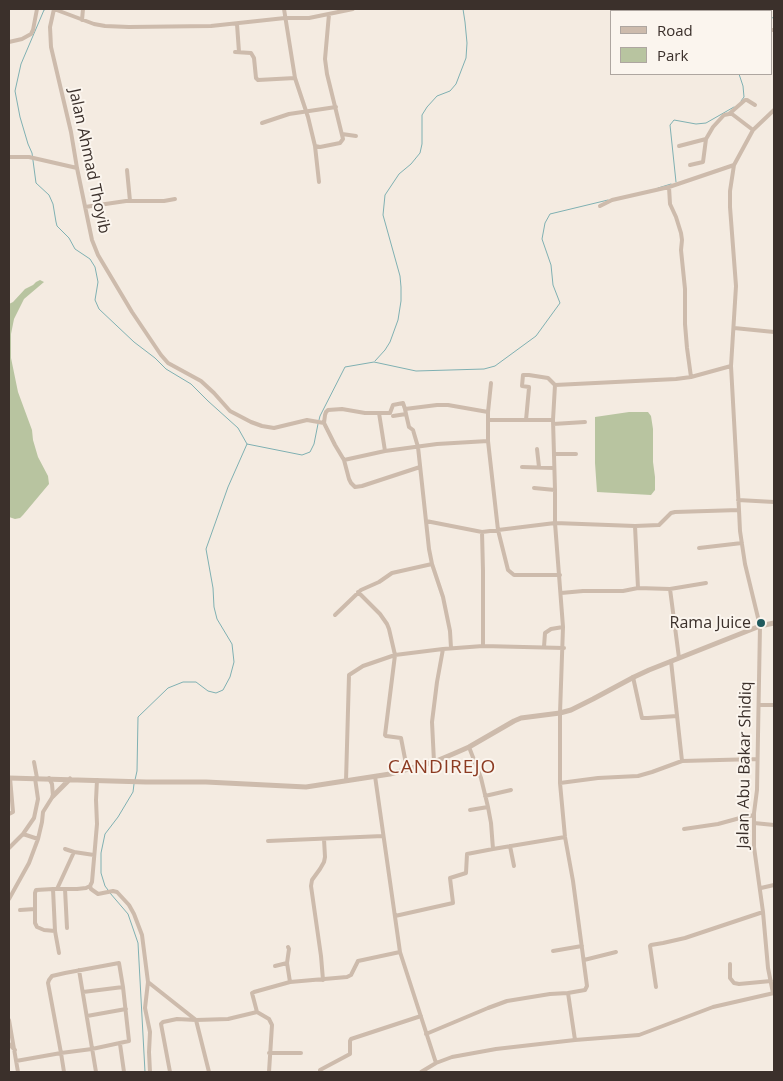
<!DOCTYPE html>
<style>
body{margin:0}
#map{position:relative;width:783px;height:1081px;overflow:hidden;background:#f4ebe1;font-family:"Open Sans",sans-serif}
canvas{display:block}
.frame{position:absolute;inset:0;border:10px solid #3b302b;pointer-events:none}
.legend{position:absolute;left:610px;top:10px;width:162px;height:65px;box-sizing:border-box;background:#fbf5ee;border:1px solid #aea6a0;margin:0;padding:6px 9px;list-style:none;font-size:15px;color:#3b302b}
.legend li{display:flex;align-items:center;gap:10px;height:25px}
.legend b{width:25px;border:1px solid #aea6a0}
</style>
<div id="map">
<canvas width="783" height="1081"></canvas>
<div class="frame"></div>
<ul class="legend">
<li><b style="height:6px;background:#cdbbac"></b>Road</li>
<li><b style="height:14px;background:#b8c4a0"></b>Park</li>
</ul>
</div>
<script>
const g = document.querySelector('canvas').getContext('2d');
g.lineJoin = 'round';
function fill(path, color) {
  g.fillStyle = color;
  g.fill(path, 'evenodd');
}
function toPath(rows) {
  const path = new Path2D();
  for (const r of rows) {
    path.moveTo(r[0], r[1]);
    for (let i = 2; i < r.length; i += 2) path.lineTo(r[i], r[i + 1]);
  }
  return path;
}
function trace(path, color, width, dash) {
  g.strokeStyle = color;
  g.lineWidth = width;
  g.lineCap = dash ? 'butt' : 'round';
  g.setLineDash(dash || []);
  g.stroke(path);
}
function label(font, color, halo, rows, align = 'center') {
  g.font = font + ' "Open Sans",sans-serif';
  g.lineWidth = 4;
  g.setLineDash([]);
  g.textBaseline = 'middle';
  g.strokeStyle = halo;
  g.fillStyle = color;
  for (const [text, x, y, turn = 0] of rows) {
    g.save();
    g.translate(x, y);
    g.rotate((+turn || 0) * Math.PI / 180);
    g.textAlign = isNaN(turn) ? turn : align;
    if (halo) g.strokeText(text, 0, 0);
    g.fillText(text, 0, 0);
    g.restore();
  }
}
fill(toPath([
 [40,280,44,282,24,299,14,319,11,334,11,358,18,392,32,430,33,440,38,457,48,476,49,484,23,515,20,518,15,519,9,517,9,304,13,302,25,289,33,285,36,282],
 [629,412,648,412,651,416,653,429,653,462,655,477,655,490,651,495,597,492,595,463,595,417]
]), '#b8c4a0');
trace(toPath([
 [46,9,44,10,21,64,15,91,20,117,28,144,32,153,36,183,49,195,53,204,56,222,57,226,69,238,75,249,90,259,95,267,98,282,95,300,99,309,134,342,155,358,166,369,191,384,208,401,238,428,247,444],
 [772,18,774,17],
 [739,74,743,86,744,97,741,101],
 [676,182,670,125,674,120,696,124,706,123,734,107],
 [658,188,671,184],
 [375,361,385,350,390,342,398,320,401,301,401,287,400,276,383,215,385,195,399,174,411,164,420,153,422,144,422,115,427,107,437,96,450,91,456,84,466,58,467,43,465,22,463,9],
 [319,420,320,416,345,367,374,362,416,371,484,369,495,366,536,336,560,303,553,285,551,265,542,239,545,223,550,214,608,200],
 [135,780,137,771,138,717,168,688,183,682,196,682,208,691,216,693,223,690,230,677,234,662,232,644,217,619,214,607,213,588,206,549,228,487,247,444,302,455,310,452,314,444,318,424],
 [108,890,105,886,101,873,101,853,105,834,118,817,133,792,134,784],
 [110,893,128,914,138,943,145,1072]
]), '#7fb0b2', 1);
trace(toPath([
 [54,9,50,27,51,47,71,132,77,168,92,240,98,255,132,312,161,355,168,363,201,381,214,393,230,411,251,422,262,426,274,428,307,420,324,423,335,445,344,460,385,451,437,444,488,441,488,412,491,383],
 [54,9,94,24,105,26,129,27,211,26,285,18,309,18,353,9],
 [284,9,295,78,308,117,315,146,320,147,340,143,343,139,327,74,325,59,329,14],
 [715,9,727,11],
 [82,20,83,9],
 [237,24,239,52],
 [772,30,774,30],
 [9,42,22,39,31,34,33,30,37,9],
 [235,52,251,53,254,58,256,78,258,80,295,78],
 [729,114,745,100,747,100,755,105],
 [262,123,289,114,336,107],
 [342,134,356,136],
 [315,146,319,182],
 [679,146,706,139],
 [9,157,29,157,77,168],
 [690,165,703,162,706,139,713,127,724,115,729,114,732,114,753,130],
 [127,170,130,201],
 [669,187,670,204,676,217,681,233,682,240,681,250,685,289,685,324,687,348,691,377],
 [600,206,612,200,669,187,734,165],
 [85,207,126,201,164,201,175,199],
 [734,328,774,332],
 [379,413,385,451],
 [406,414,409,427,413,430,418,447],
 [393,416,406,414,405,409,437,405,448,405,488,412],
 [488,420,553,420],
 [526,420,529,388,529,387,522,386,523,375,529,375,548,378,555,385],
 [324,423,325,415,326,412,328,410,342,409,365,413,390,413,393,405,403,403,405,409],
 [553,424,585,422],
 [488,441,498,530,508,570,514,575,560,575],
 [418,447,426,521,482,532,555,523,635,526,638,588,670,589,706,583],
 [537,449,539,467],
 [554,454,576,454],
 [344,460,349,479,351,483,355,487,362,486,420,467],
 [522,467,554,468],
 [534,488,555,490],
 [738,500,774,502],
 [426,521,429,549,432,564,443,597,450,631,451,648],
 [635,526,659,525,671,513,675,512,739,510],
 [482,532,483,571,483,646],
 [699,548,742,543],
 [670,589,679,658],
 [358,592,380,614,387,624,389,629,395,655,385,735,386,736,401,738,407,769],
 [561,593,583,591,623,591,638,588],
 [335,615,361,590,379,582,392,573,432,564],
 [544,647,545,633,551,629,563,627],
 [671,661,682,761,757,759],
 [633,677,642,718,648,718,677,716],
 [759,705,774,705],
 [34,762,37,778],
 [434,762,432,722,437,682,443,649],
 [375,776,400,952,436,1063,421,1072],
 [346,781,349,675,363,666,395,655,443,649,483,646,564,648],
 [560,783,598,778,638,776,652,772,682,761],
 [485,796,511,790],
 [470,810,488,807],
 [9,814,13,812,10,778],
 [754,823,774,825],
 [684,829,718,824,740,818,754,815],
 [23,834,38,839],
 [268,841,383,836],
 [510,846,514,866],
 [9,848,23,834,34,818,38,799,35,778],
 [65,849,74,852],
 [493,849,565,837],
 [90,886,91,889,98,894,113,891,117,892,129,905,134,914,142,935,148,982,196,1020,177,1019,163,1022,161,1024,170,1072],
 [761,888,774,885],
 [53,889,55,931,44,930,37,927,35,923,35,893,36,890,53,889,77,889,86,888,90,886,92,882,97,824,96,800,97,780],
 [57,889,74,852,94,855],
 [65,889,67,928],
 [9,899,29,863,38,839,42,822,43,812,53,796,52,784,49,778],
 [20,910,35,909],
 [395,916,453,903,450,878,466,873,467,854,493,849,491,823,488,807,481,778,469,747],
 [55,931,59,953],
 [553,951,582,946],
 [584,960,616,952],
 [287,963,289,949,288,947],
 [730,964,730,978,734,983,739,984,771,981],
 [275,966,287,963,290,982],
 [79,970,96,1072],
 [323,980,321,956,311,886,312,880,320,869,324,862,325,857,324,839],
 [148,982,145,1008,150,1032,149,1052,150,1072],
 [656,987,650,946,651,945,663,943,685,938,763,912],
 [83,992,123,987],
 [773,993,768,968,763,912,754,847,754,813,757,790,760,626,745,564,740,531,739,510,731,366,736,286,730,207,730,191,734,165,753,130,774,110],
 [257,1012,269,1019,272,1025,269,1072],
 [87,1016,126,1009],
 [9,1020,18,1072],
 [426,1034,488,1008,507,1001,550,994,568,993],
 [575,1040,568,993,585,990,587,986,573,881,565,837,560,783,560,713,563,627,555,523,555,490,553,420,555,385,676,379,691,377,731,366],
 [9,1044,15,1050],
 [120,1044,124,1072],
 [269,1053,301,1053],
 [16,1061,61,1053,92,1049,129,1041,123,987,119,963,65,973,52,976,49,980,48,983,61,1053,64,1072],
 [436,1063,452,1057,496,1049,575,1040,639,1035,713,1007,774,993],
 [209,1072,196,1020,228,1019,257,1012,252,993,254,992,290,982,347,977,351,975,358,961,400,952],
 [320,1072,320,1070,350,1054,350,1041,351,1039,421,1016]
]), '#cdbbac', 4);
trace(toPath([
 [9,778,146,782,206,782,306,787,390,774,434,762,453,754,469,747,514,721,521,718,560,713,571,710,593,699,634,677,649,670,760,626,774,623],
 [53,796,70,779]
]), '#cdbbac', 5);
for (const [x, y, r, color] of [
 [761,623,5,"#1f5a5e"]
]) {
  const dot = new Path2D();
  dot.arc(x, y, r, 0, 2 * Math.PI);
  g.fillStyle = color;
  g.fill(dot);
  trace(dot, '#fbf5ee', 2);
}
label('16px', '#3b302b', '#fbf5ee', [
 ["Jalan Ahmad Thoyib",89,161,78],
 ["Jalan Abu Bakar Shidiq",745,765,-89]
]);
label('16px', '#3b302b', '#fbf5ee', [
 ["Rama Juice",751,623]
], 'right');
g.letterSpacing = '1px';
label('19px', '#8c3b22', '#fbf5ee', [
 ["CANDIREJO",442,768]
]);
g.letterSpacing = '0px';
</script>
